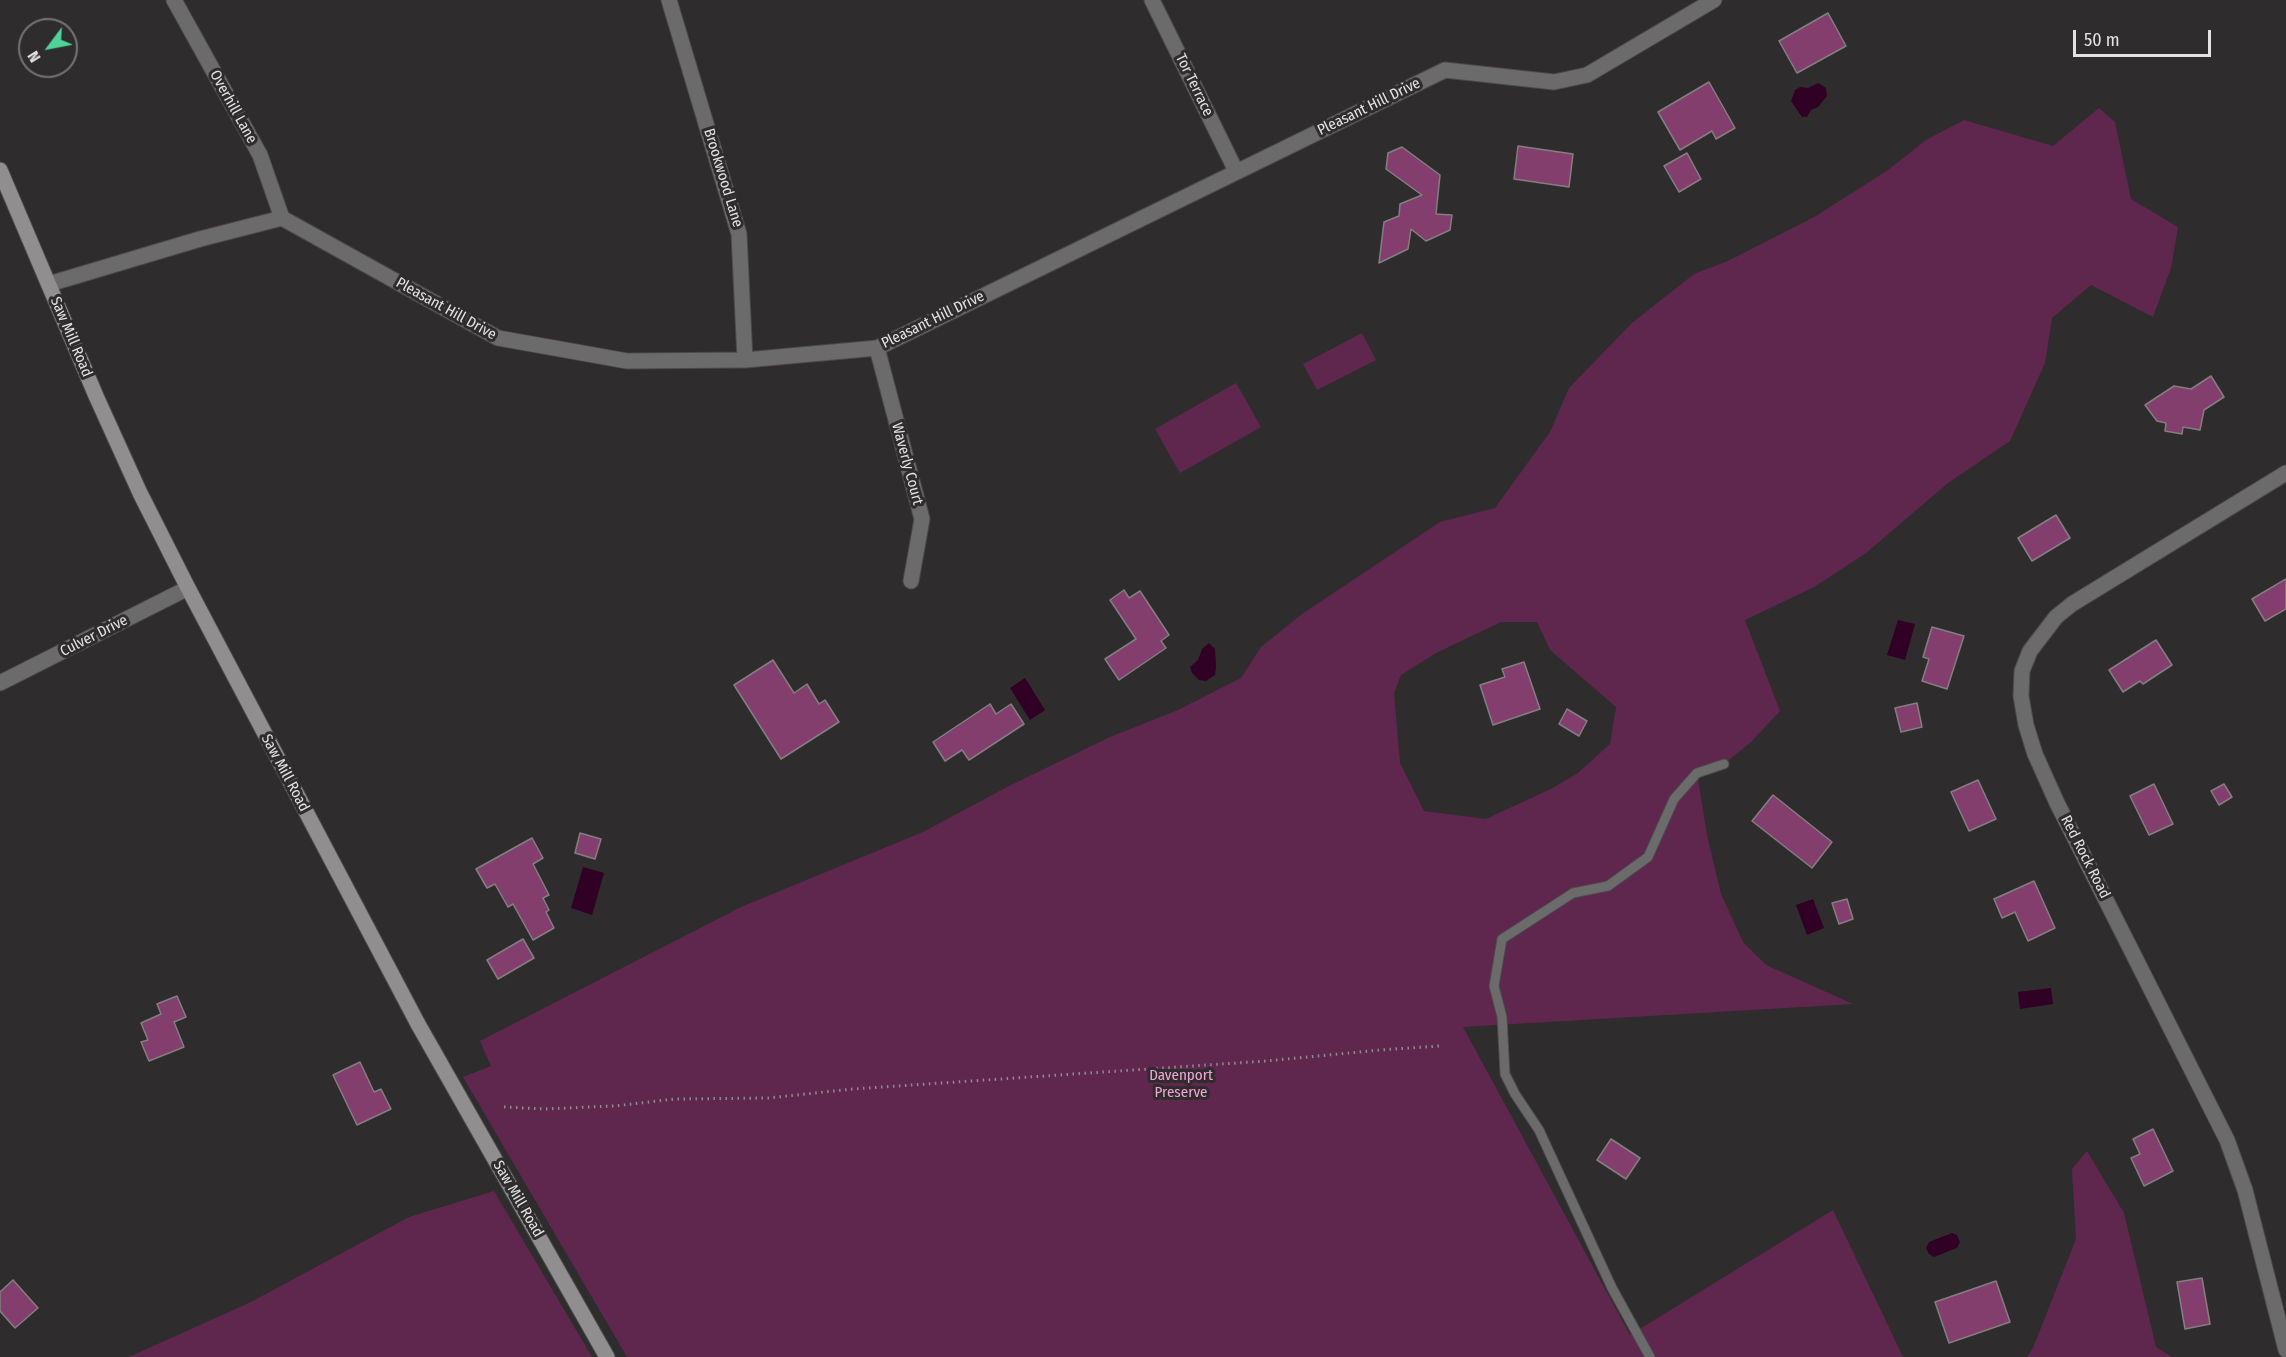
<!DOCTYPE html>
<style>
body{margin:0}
#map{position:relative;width:2286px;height:1357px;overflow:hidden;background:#2f2c2e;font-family:"Fira Sans Condensed",sans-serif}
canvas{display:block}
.north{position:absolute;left:18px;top:18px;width:60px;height:60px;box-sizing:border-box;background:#2f2c2e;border:2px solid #777476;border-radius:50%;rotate:238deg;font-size:16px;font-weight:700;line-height:24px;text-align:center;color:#e3e1e2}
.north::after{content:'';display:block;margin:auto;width:21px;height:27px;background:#4fd399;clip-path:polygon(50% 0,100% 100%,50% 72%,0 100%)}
.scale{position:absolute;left:2073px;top:30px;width:138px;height:27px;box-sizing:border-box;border:3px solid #e3e1e2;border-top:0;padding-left:8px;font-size:18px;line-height:21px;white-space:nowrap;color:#e3e1e2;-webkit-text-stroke:4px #2f2c2e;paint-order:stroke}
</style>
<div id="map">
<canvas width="2286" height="1357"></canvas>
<div class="north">N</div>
<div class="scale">50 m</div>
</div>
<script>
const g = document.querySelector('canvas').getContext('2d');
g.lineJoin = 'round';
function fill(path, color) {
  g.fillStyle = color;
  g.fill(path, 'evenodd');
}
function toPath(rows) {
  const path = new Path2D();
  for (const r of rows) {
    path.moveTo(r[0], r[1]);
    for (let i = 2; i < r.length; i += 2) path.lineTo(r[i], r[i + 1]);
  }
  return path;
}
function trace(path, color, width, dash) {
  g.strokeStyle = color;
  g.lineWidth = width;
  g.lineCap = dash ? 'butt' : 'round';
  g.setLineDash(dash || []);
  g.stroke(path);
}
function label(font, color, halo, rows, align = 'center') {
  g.font = font + ' "Fira Sans Condensed",sans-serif';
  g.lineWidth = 6;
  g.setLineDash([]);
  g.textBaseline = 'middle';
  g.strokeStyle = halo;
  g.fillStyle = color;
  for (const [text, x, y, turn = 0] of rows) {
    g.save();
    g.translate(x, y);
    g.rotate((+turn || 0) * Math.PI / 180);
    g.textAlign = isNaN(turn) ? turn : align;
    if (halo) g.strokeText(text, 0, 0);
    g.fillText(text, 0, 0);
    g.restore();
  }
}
fill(toPath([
 [2099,108,2115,122,2131,199,2178,227,2171,268,2153,317,2091,285,2052,318,2045,363,2010,441,1948,483,1866,553,1814,587,1745,620,1780,711,1751,742,1724,764,1697,773,1707,835,1721,894,1743,942,1766,965,1853,1004,1463,1027,1630,1335,1833,1210,1903,1357,627,1357,463,1077,491,1066,480,1041,741,907,923,832,1009,786,1110,737,1178,710,1241,678,1261,647,1302,614,1440,522,1495,508,1550,432,1569,388,1632,323,1694,274,1728,261,1816,216,1888,170,1926,140,1964,120,2053,146],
 [1501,622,1537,622,1550,650,1616,707,1610,744,1578,773,1551,789,1486,819,1424,811,1400,763,1394,693,1401,675,1436,653],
 [1362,333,1376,360,1317,390,1303,364],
 [1236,383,1261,427,1180,473,1155,429],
 [2087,1151,2124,1213,2156,1347,2172,1357,2027,1357,2033,1348,2076,1239,2072,1169],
 [494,1191,592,1357,129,1357,251,1302,409,1217]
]), '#5f274e');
fill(toPath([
 [1818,83,1826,88,1827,96,1818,107,1811,110,1807,117,1802,117,1791,101,1795,90,1800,87,1808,88],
 [1898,620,1915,624,1905,660,1887,655],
 [1209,643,1215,649,1216,667,1215,675,1206,681,1199,680,1192,673,1190,667,1198,660,1202,649],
 [1025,678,1045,710,1030,720,1010,688],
 [583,867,604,873,592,915,571,908],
 [1813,899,1824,928,1807,935,1796,905],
 [2051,988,2053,1004,2020,1009,2018,992],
 [1952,1233,1957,1235,1960,1242,1957,1248,1934,1257,1929,1254,1926,1248,1929,1242]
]), '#300124');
const building = toPath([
 [1828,13,1846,46,1797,73,1779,41,1828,13],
 [1709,82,1735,128,1716,139,1712,131,1680,150,1658,112,1709,82],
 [1518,146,1573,154,1569,187,1514,179,1518,146],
 [1402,147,1440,175,1436,214,1452,215,1450,230,1426,241,1411,229,1408,249,1379,263,1384,222,1399,216,1400,204,1422,195,1386,169,1388,153,1402,147],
 [1687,153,1701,179,1679,192,1664,166,1687,153],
 [2211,376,2224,397,2204,410,2200,430,2183,427,2182,434,2165,431,2166,423,2157,421,2145,405,2174,386,2191,389,2211,376],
 [2056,515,2070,538,2032,561,2018,538,2056,515],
 [2286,579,2286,609,2265,621,2252,599,2286,579],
 [1124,590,1129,598,1140,591,1169,635,1161,641,1166,648,1119,680,1105,659,1136,639,1110,600,1124,590],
 [1932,627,1964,636,1947,689,1922,681,1929,659,1923,657,1932,627],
 [2156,640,2172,665,2143,684,2140,681,2123,692,2109,670,2156,640],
 [773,660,794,693,807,684,819,704,825,700,839,722,781,759,734,685,773,660],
 [1524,662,1540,709,1493,725,1480,685,1505,677,1502,669,1524,662],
 [1917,703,1922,727,1901,732,1895,708,1917,703],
 [990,704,996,714,1011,704,1024,724,969,760,962,750,945,761,933,742,990,704],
 [1567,709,1587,721,1579,736,1559,724,1567,709],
 [1978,780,1996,819,1969,831,1951,792,1978,780],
 [2154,784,2173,824,2149,835,2130,796,2154,784],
 [2224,784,2232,797,2219,805,2211,791,2224,784],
 [1773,795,1832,842,1812,868,1752,821,1773,795],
 [580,833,601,839,595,859,575,853,580,833],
 [532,838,543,858,533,864,549,895,543,898,549,910,546,912,554,928,533,940,513,904,508,907,495,884,487,888,476,869,532,838],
 [2034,881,2055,928,2028,941,2015,912,2002,918,1994,899,2034,881],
 [1847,899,1853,919,1839,924,1832,903,1847,899],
 [523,939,534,958,498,979,487,960,523,939],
 [177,996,186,1017,174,1022,184,1047,149,1061,141,1042,148,1040,141,1023,161,1014,157,1004,177,996],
 [360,1062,374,1092,381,1089,391,1109,357,1125,333,1075,360,1062],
 [2153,1129,2173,1171,2144,1186,2131,1158,2140,1154,2133,1139,2153,1129],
 [1611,1139,1640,1158,1626,1179,1597,1160,1611,1139],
 [2202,1278,2210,1324,2185,1329,2177,1282,2202,1278],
 [13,1280,38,1308,15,1328,0,1311,0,1292,13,1280],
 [1996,1281,2010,1322,1949,1343,1935,1302,1996,1281]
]);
fill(building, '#833e6d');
trace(building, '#837f81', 1.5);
const lane = toPath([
 [1650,1357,1612,1288,1539,1130,1515,1094,1505,1074,1502,1017,1494,986,1502,939,1573,893,1608,886,1648,857,1674,799,1697,773,1724,764]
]);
const street = toPath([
 [174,0,260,155,282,218],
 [669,0,739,234,745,360],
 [1152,0,1236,171],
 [49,284,200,239,282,218,498,338,627,361,745,360,877,348,1445,70,1554,82,1587,75,1714,0],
 [877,348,922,519,911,581],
 [2286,473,2072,604,2056,617,2030,651,2022,671,2021,696,2026,725,2035,754,2057,803,2227,1140,2245,1190,2286,1350],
 [0,683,188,588]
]);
const secondary = toPath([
 [0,170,96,396,140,493,188,588,418,1024,607,1357]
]);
trace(lane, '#4c494b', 11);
trace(street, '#4c494b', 17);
trace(secondary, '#4c494b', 17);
trace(toPath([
 [504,1107,544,1109,614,1106,675,1099,768,1098,853,1089,1266,1061,1380,1050,1439,1046]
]), '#8f8c8e', 3, [1.5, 4.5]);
trace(lane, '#6c6b6c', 9);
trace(street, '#6c6b6c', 15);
trace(secondary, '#908e8f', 15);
label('15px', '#e3e1e2', '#2f2c2e', [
 ["Tor Terrace",1194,85,64],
 ["Overhill Lane",233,107,61],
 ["Pleasant Hill Drive",1369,107,-26],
 ["Brookwood Lane",723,178,73],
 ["Pleasant Hill Drive",446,309,29],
 ["Pleasant Hill Drive",933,320,-26],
 ["Saw Mill Road",71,337,67],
 ["Waverly Court",907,464,75],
 ["Culver Drive",94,636,-27],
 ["Saw Mill Road",285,773,62],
 ["Red Rock Road",2085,857,63],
 ["Saw Mill Road",518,1199,60]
]);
label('15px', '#f4a5d8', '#2f2c2e', [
 ["Davenport",1181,1076],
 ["Preserve",1181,1093]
]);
</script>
